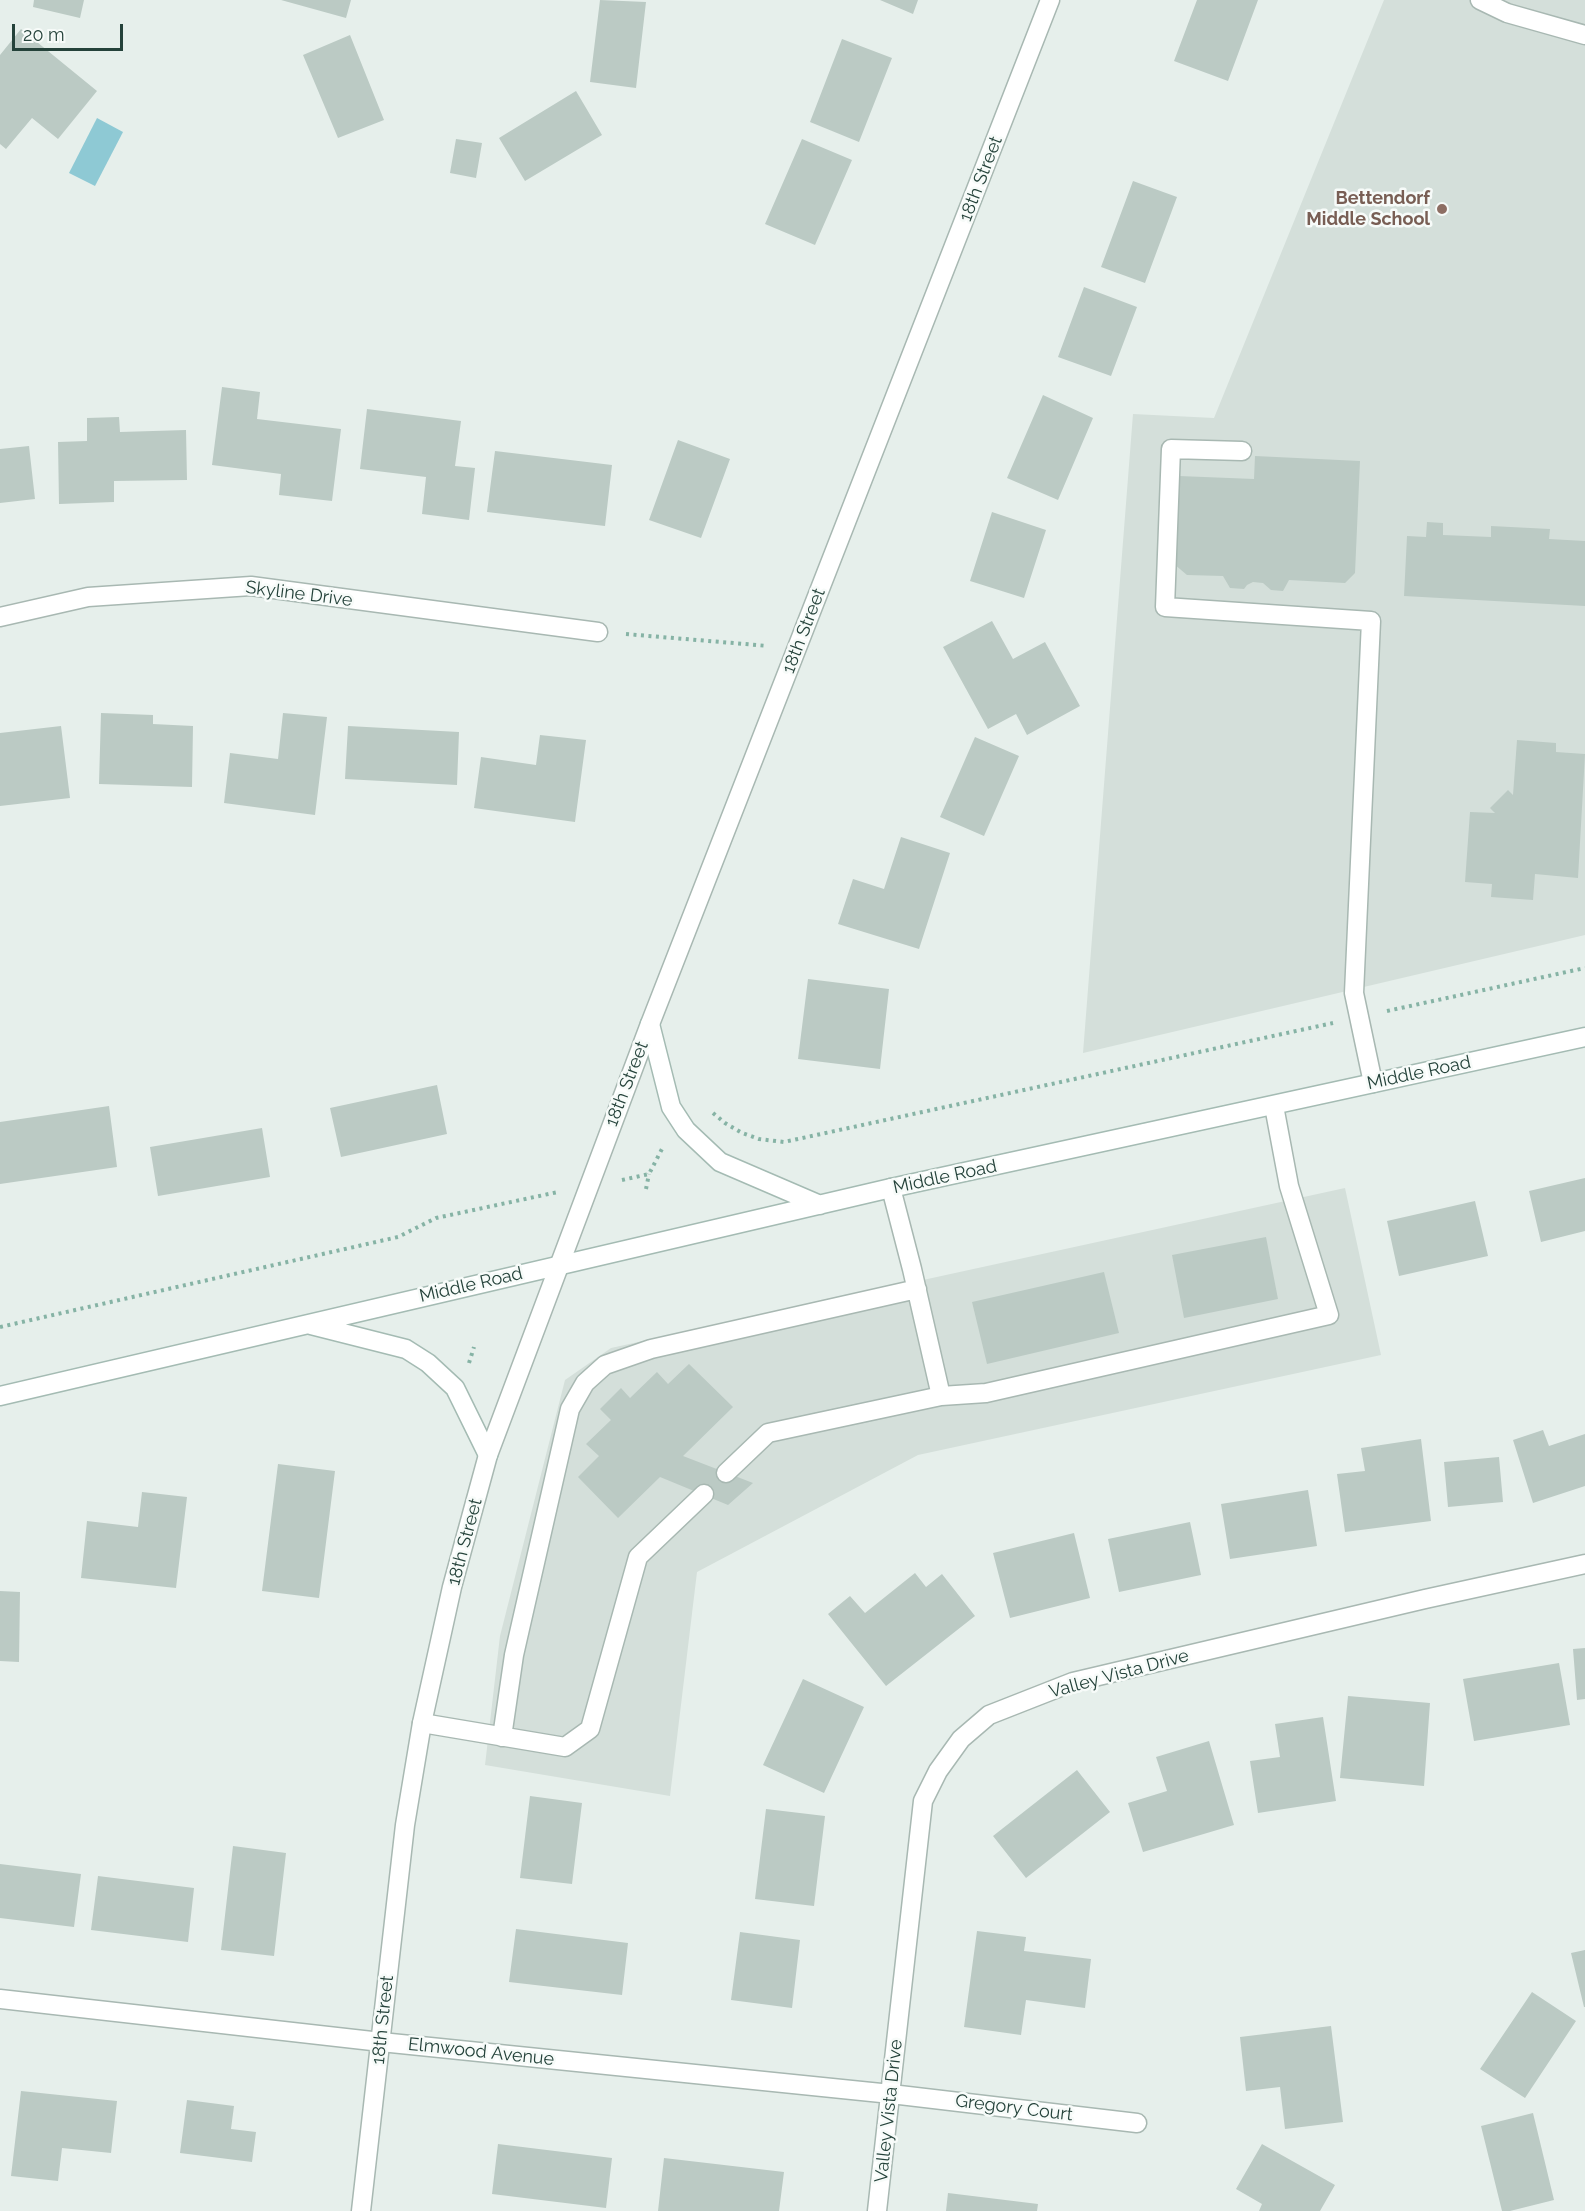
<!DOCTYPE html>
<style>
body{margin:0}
#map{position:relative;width:1585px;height:2211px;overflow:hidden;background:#e6efeb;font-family:Raleway,sans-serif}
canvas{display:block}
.scale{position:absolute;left:12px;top:24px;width:111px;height:27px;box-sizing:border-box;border:3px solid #24423a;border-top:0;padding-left:8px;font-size:18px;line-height:21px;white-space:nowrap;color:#24423a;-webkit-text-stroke:4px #f7fbf9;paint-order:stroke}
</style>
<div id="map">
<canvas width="1585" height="2211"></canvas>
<div class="scale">20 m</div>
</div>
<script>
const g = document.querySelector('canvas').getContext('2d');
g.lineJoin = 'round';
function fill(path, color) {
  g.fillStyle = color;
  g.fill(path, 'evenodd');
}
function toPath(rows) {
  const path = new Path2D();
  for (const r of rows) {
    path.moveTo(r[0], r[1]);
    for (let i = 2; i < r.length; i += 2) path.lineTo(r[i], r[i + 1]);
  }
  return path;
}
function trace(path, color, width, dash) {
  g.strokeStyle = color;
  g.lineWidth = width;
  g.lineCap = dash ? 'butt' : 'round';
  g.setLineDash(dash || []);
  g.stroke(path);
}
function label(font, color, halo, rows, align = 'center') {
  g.font = font + ' Raleway,sans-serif';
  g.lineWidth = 5;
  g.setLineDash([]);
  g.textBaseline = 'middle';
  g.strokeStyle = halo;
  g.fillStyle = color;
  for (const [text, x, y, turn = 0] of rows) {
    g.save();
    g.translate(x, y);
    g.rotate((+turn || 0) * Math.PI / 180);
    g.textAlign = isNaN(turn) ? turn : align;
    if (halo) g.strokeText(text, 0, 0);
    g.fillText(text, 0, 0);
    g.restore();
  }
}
fill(toPath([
 [1384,0,1585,0,1585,935,1083,1053,1133,414,1214,418],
 [1345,1188,1381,1355,918,1455,697,1572,670,1796,485,1765,500,1636,565,1380,611,1348]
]), '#d4dfda');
fill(toPath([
 [97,118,123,132,95,186,69,173]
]), '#8ec9d4');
fill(toPath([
 [34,0,84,0,80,18,33,7],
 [281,0,351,0,346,18],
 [600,0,646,2,636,88,590,82],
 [880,0,918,0,913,14],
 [1197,0,1258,0,1228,81,1174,61],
 [21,29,97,91,58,139,32,118,6,149,0,144,0,55],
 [350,35,384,120,338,138,303,55],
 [842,39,892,58,859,142,810,122],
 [576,91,602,135,525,181,499,138],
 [456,139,482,143,476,178,450,173],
 [802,139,852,160,815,245,765,224],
 [1133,181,1177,197,1145,283,1101,267],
 [1084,287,1137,307,1111,376,1058,357],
 [222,387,260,392,257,419,341,429,332,501,279,495,281,474,212,465],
 [1043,395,1093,418,1058,500,1007,478],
 [367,409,461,421,455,466,475,468,469,520,422,514,426,477,360,469],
 [119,417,120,432,186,430,187,480,114,481,114,502,59,504,58,442,87,441,87,418],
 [678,440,730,459,701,538,649,520],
 [29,446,35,499,0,503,0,449],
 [495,451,612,465,605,526,487,512],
 [1255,456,1360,461,1355,573,1345,583,1289,580,1283,591,1271,590,1263,583,1253,582,1247,585,1244,589,1230,588,1223,576,1187,575,1174,564,1179,476,1254,479],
 [992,512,1046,530,1024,598,970,581],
 [1427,522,1443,523,1443,535,1491,537,1491,526,1550,529,1549,539,1585,541,1585,606,1404,596,1407,536,1426,537],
 [992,621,1013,659,1045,642,1080,706,1027,735,1016,714,988,729,943,647],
 [101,713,153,715,153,724,193,726,192,787,99,784],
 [283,713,327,717,315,815,224,803,230,753,278,759],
 [61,726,70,798,0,806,0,733],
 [348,726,459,732,457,785,345,779],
 [540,735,586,740,575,822,474,808,481,757,536,765],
 [975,737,1019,756,984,836,940,817],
 [1517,740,1556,743,1556,752,1585,754,1578,878,1535,874,1533,900,1491,897,1492,884,1465,882,1470,812,1495,813,1490,808,1508,790,1513,795],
 [901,837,950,853,919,949,838,924,853,879,884,889],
 [808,979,889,989,880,1069,798,1059],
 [437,1085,447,1134,341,1157,330,1108],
 [109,1106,117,1167,0,1184,0,1122],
 [262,1128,270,1177,158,1196,150,1147],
 [1585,1178,1585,1231,1541,1242,1529,1191],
 [1475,1201,1488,1256,1399,1276,1387,1221],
 [1266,1237,1278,1299,1184,1318,1172,1255],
 [1104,1272,1119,1333,987,1364,972,1302],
 [689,1364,733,1407,683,1456,753,1483,728,1505,660,1477,618,1518,578,1477,599,1456,586,1444,611,1420,600,1409,621,1388,630,1398,657,1372,668,1384],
 [1543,1430,1549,1446,1585,1434,1585,1486,1533,1503,1513,1440],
 [1421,1439,1431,1521,1345,1532,1337,1474,1365,1471,1361,1448],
 [1499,1457,1503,1502,1448,1507,1444,1462],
 [278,1464,335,1471,319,1598,262,1591],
 [1308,1490,1317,1546,1230,1559,1221,1504],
 [142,1492,187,1497,176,1588,81,1578,87,1521,138,1527],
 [1190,1522,1201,1575,1119,1592,1108,1539],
 [1074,1533,1090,1598,1010,1618,993,1553],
 [915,1573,926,1587,942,1574,975,1616,886,1686,828,1614,850,1596,865,1613],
 [0,1591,20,1592,19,1662,0,1661],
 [1585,1648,1585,1699,1577,1700,1573,1649],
 [1559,1663,1570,1725,1474,1741,1463,1679],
 [803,1679,864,1707,824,1793,763,1765],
 [1348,1696,1430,1703,1424,1786,1340,1778],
 [1323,1717,1336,1801,1258,1813,1250,1761,1280,1757,1275,1724],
 [1209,1741,1234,1825,1143,1852,1128,1803,1167,1791,1156,1757],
 [1077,1770,1110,1812,1026,1878,993,1836],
 [530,1796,582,1803,572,1884,520,1878],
 [766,1809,825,1816,814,1906,755,1899],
 [233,1846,286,1853,274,1956,221,1950],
 [0,1864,81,1874,74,1927,0,1918],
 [98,1876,194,1888,188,1942,91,1930],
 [516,1929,628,1943,622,1995,509,1982],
 [977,1931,1026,1937,1024,1951,1091,1959,1085,2008,1026,2000,1021,2035,964,2027],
 [740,1932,800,1940,792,2008,731,2000],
 [1585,1950,1585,2007,1584,2007,1571,1953],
 [1532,1992,1576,2021,1525,2098,1480,2069],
 [1331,2026,1343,2122,1285,2129,1280,2087,1246,2091,1240,2037],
 [21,2091,117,2101,111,2153,62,2148,58,2181,11,2176],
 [187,2100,234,2106,231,2129,256,2132,252,2162,180,2153],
 [1533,2113,1554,2200,1510,2211,1502,2211,1481,2126],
 [498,2144,612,2158,606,2208,492,2194],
 [1262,2144,1335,2185,1320,2211,1259,2211,1262,2204,1236,2189],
 [664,2158,784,2172,779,2211,658,2211],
 [948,2193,1038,2204,1037,2211,946,2211]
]), '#bbcac4');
const service = toPath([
 [1480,0,1507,13,1585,35],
 [1242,451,1171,449,1165,607,1371,621,1354,993,1373,1083],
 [891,1188,912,1269,941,1396],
 [726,1473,768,1433,941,1396,986,1393,1329,1315,1289,1186,1274,1106],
 [422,1723,565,1747,590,1729,638,1557,704,1494],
 [502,1737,514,1655,570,1409,585,1383,605,1365,651,1349,917,1289]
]);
const minor = toPath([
 [0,617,88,597,251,586,598,632],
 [0,1999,381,2042,891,2094,1137,2123],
 [877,2211,923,1801,938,1771,961,1739,989,1715,1073,1682,1425,1599,1585,1564]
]);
const tertiary = toPath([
 [361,2211,405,1825,422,1723,452,1587,488,1455,650,1024,1050,0]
]);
const secondary = toPath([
 [650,1024,671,1107,686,1130,720,1162,820,1205],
 [311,1325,406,1349,428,1363,455,1388,488,1455],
 [0,1396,891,1188,1585,1037]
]);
trace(service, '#a8b8b2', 21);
trace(minor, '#a8b8b2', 21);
trace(tertiary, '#a8b8b2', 21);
trace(secondary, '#a4bbb3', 21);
trace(toPath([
 [626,634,768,646],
 [1387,1011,1585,968],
 [713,1113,725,1123,742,1133,759,1139,784,1142,1333,1023],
 [622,1180,649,1174,663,1147],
 [646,1189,649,1174],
 [0,1327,398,1237,436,1218,558,1192],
 [469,1363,474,1347]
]), '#86b3a5', 4, [3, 4.5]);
trace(service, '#fff', 18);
trace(minor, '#fff', 18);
trace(tertiary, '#fff', 18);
trace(secondary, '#fff', 18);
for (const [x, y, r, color] of [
 [1442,209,6,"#8d6e63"]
]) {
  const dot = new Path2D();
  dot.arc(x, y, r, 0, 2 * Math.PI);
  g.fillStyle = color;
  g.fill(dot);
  trace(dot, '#f7fbf9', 2);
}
label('18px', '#24423a', '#f7fbf9', [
 ["18th Street",981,179,-69],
 ["Skyline Drive",299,594,7],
 ["18th Street",804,631,-69],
 ["Middle Road",1419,1073,-12],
 ["18th Street",627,1084,-69],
 ["Middle Road",945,1177,-12],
 ["Middle Road",471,1285,-13],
 ["18th Street",465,1542,-75],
 ["Valley Vista Drive",1119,1674,-15],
 ["18th Street",383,2020,-84],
 ["Elmwood Avenue",481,2052,6],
 ["Gregory Court",1014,2108,7],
 ["Valley Vista Drive",889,2111,-84]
]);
label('bold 18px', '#785e54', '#f7fbf9', [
 ["Bettendorf",1430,199],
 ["Middle School",1430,220]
], 'right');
</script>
